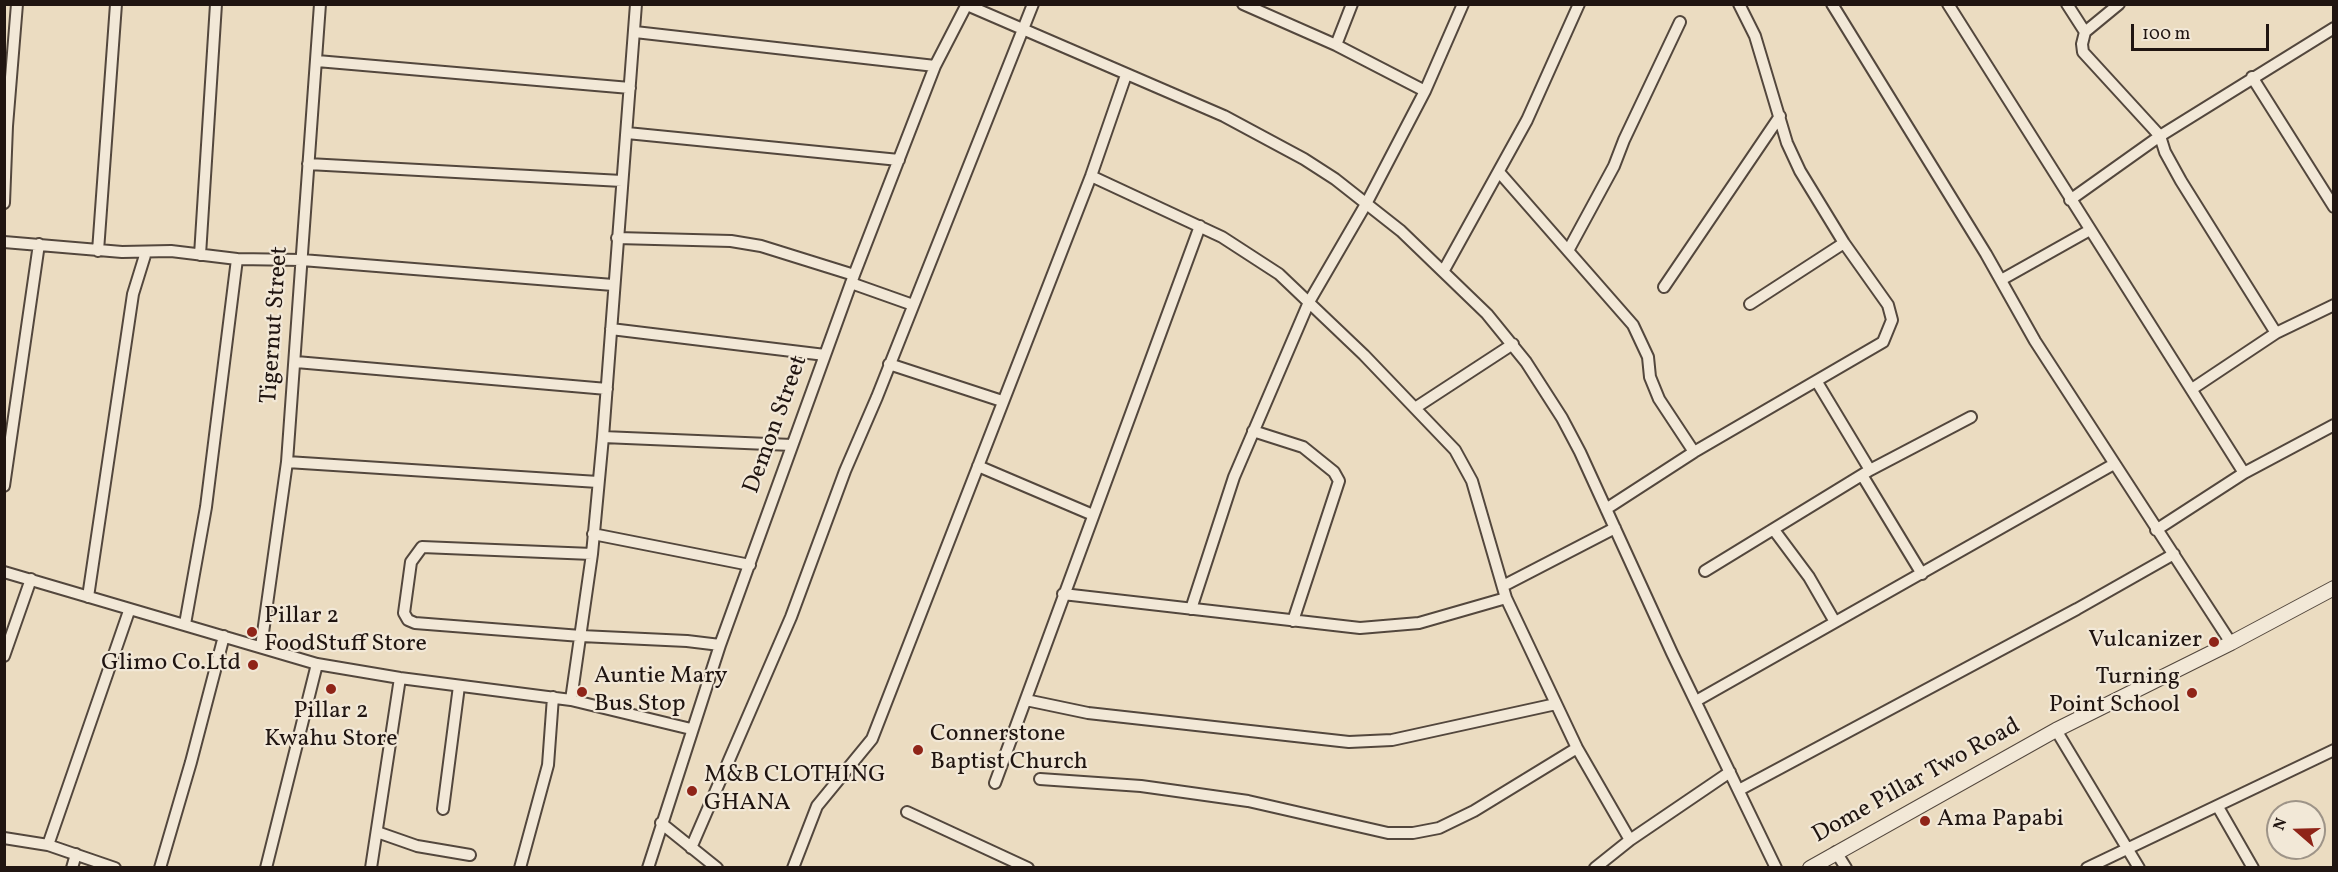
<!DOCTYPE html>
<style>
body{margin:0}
#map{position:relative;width:2338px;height:872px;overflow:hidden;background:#ebdcc1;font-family:Vollkorn,serif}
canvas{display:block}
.frame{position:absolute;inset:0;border:6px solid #201511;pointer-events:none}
.north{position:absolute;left:2266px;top:800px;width:60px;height:60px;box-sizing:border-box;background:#f2e8d7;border:2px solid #9e9488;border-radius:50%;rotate:290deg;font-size:16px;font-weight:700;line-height:24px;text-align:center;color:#201511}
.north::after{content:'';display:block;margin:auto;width:21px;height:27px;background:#8f2418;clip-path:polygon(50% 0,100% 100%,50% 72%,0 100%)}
.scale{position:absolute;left:2131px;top:24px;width:138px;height:27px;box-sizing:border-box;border:3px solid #201511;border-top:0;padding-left:8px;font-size:18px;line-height:21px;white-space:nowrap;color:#201511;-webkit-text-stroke:4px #f2e8d7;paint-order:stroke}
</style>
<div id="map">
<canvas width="2338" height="872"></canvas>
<div class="frame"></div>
<div class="north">N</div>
<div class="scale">100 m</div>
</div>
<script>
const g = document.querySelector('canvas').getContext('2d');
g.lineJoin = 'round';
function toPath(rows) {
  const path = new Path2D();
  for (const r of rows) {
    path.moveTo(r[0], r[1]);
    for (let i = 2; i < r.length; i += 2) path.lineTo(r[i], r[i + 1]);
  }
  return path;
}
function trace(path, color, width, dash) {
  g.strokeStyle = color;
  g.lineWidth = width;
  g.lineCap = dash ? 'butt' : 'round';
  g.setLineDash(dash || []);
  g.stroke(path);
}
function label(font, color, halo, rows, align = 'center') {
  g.font = font + ' Vollkorn,serif';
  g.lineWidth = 4.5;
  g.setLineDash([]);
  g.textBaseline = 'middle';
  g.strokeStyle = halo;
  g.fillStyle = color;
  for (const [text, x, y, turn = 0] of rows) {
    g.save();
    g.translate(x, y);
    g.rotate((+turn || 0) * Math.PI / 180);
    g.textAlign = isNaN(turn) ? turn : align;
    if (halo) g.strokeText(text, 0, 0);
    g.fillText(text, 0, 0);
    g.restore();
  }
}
const minor = toPath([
 [1243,4,1336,45,1425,91],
 [1832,4,1986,254,2035,341,2231,643],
 [1948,4,2244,473],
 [2067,4,2085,32,2082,44,2083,52,2160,136,2165,152,2181,181,2276,333],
 [967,5,1224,116,1304,159,1335,179,1401,231,1487,314,1526,362,1562,418,1580,452,1672,653,1776,868],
 [635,32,935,66],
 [2085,32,2119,4],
 [1336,45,1352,4],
 [317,61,630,88],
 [2252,77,2334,207],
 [627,133,899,160],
 [308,164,622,181],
 [1499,172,1633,325,1648,357,1650,377,1659,399,1694,452],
 [1091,176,1222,237,1279,274,1364,355,1455,450,1472,481,1506,598,1577,748,1630,840,1595,868],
 [2070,200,2160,136,2334,28],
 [4,203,7,126,17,4],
 [617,238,731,241,761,246,854,275],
 [4,242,122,252,171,251,237,259,302,260,613,285],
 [1569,249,1614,166,1624,140,1680,22],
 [98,251,116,4],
 [200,255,216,4],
 [1444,270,1527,120,1579,4],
 [2001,280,2090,230],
 [851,283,913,305],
 [1664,287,1780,116],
 [1750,304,1844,243],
 [611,329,825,355],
 [296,362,607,389],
 [889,364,1002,401],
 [1817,382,1870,470],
 [2192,389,2276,333,2334,305],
 [1415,408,1513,344],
 [1253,431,1303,447,1334,472,1339,481,1293,621],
 [603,437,792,445],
 [287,462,598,482],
 [978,466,1093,515],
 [1862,475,1922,574],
 [4,486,39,244],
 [1606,509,1694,452,1883,342,1892,320,1888,305,1844,243,1800,171,1787,143,1755,36,1739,4],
 [1774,530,1809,577,1835,622],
 [2156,530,2244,473,2334,425],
 [593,534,750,565],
 [592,554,422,547,411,562,404,613,408,620,415,623,581,636,687,641,720,645],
 [1705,571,1870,470,1971,417],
 [4,572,317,664,400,678,571,700,691,729],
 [1503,586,1615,528],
 [1063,594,1360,628,1419,623,1506,598],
 [88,597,133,294,146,252],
 [1191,609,1234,477,1309,302,1366,204,1425,91,1463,4],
 [185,624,206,507,237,259],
 [261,647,287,462,320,4],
 [4,656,31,579],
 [571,700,592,554,603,437,636,4],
 [1026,700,1088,713,1349,742,1392,740,1556,704],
 [1696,701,2114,464],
 [2056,730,2139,868],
 [1040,779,1141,786,1248,801,1388,833,1413,833,1439,828,1474,811,1577,748],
 [995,783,1200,226],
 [1739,790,2077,609,2174,554],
 [2218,807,2253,868],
 [443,809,459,686],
 [907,812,1028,868],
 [661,823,717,868],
 [377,832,417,846,470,855],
 [4,838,48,845,115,868],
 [1630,840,1730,772],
 [48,845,129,611],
 [691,848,791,617,845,471,877,397,1033,4],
 [1836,852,1846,868],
 [72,868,76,854],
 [160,868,191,762,224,636],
 [266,868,317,664],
 [371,868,400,678],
 [520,868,548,765,553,697],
 [648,868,720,645,854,275,935,66,967,4],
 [793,868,817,806,872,739,1091,176,1126,75],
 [2087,868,2334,750]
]);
const tertiary = toPath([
 [1810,868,2056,730,2231,643,2334,588]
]);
trace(minor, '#53473d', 14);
trace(tertiary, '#53473d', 16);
trace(minor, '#f2e8d7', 10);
trace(tertiary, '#f2e8d7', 14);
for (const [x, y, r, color] of [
 [252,632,6,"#8f2418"],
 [2214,642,6,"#8f2418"],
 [253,665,6,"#8f2418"],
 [331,689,6,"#8f2418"],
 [582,692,6,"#8f2418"],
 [2192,693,6,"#8f2418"],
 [918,750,6,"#8f2418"],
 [692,791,6,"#8f2418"],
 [1925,821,6,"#8f2418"]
]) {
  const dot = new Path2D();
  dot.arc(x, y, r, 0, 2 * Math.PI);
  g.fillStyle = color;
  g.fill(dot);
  trace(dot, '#f2e8d7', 2);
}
label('24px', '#201511', '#f2e8d7', [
 ["Tigernut Street",276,325,-86],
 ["Demon Street",777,425,-70],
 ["Dome Pillar Two Road",1917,782,-29]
]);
label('24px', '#201511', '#f2e8d7', [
 ["Pillar 2",264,618],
 ["FoodStuff Store",264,646],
 ["Vulcanizer",2202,642,"right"],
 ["Glimo Co.Ltd",241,665,"right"],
 ["Auntie Mary",594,678],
 ["Bus Stop",594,706],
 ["Turning",2180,679,"right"],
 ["Point School",2180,707,"right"],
 ["Pillar 2",331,713,"center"],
 ["Kwahu Store",331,741,"center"],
 ["Connerstone",930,736],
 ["Baptist Church",930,764],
 ["M&B CLOTHING",704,777],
 ["GHANA",704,805],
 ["Ama Papabi",1937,821]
], 'left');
</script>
